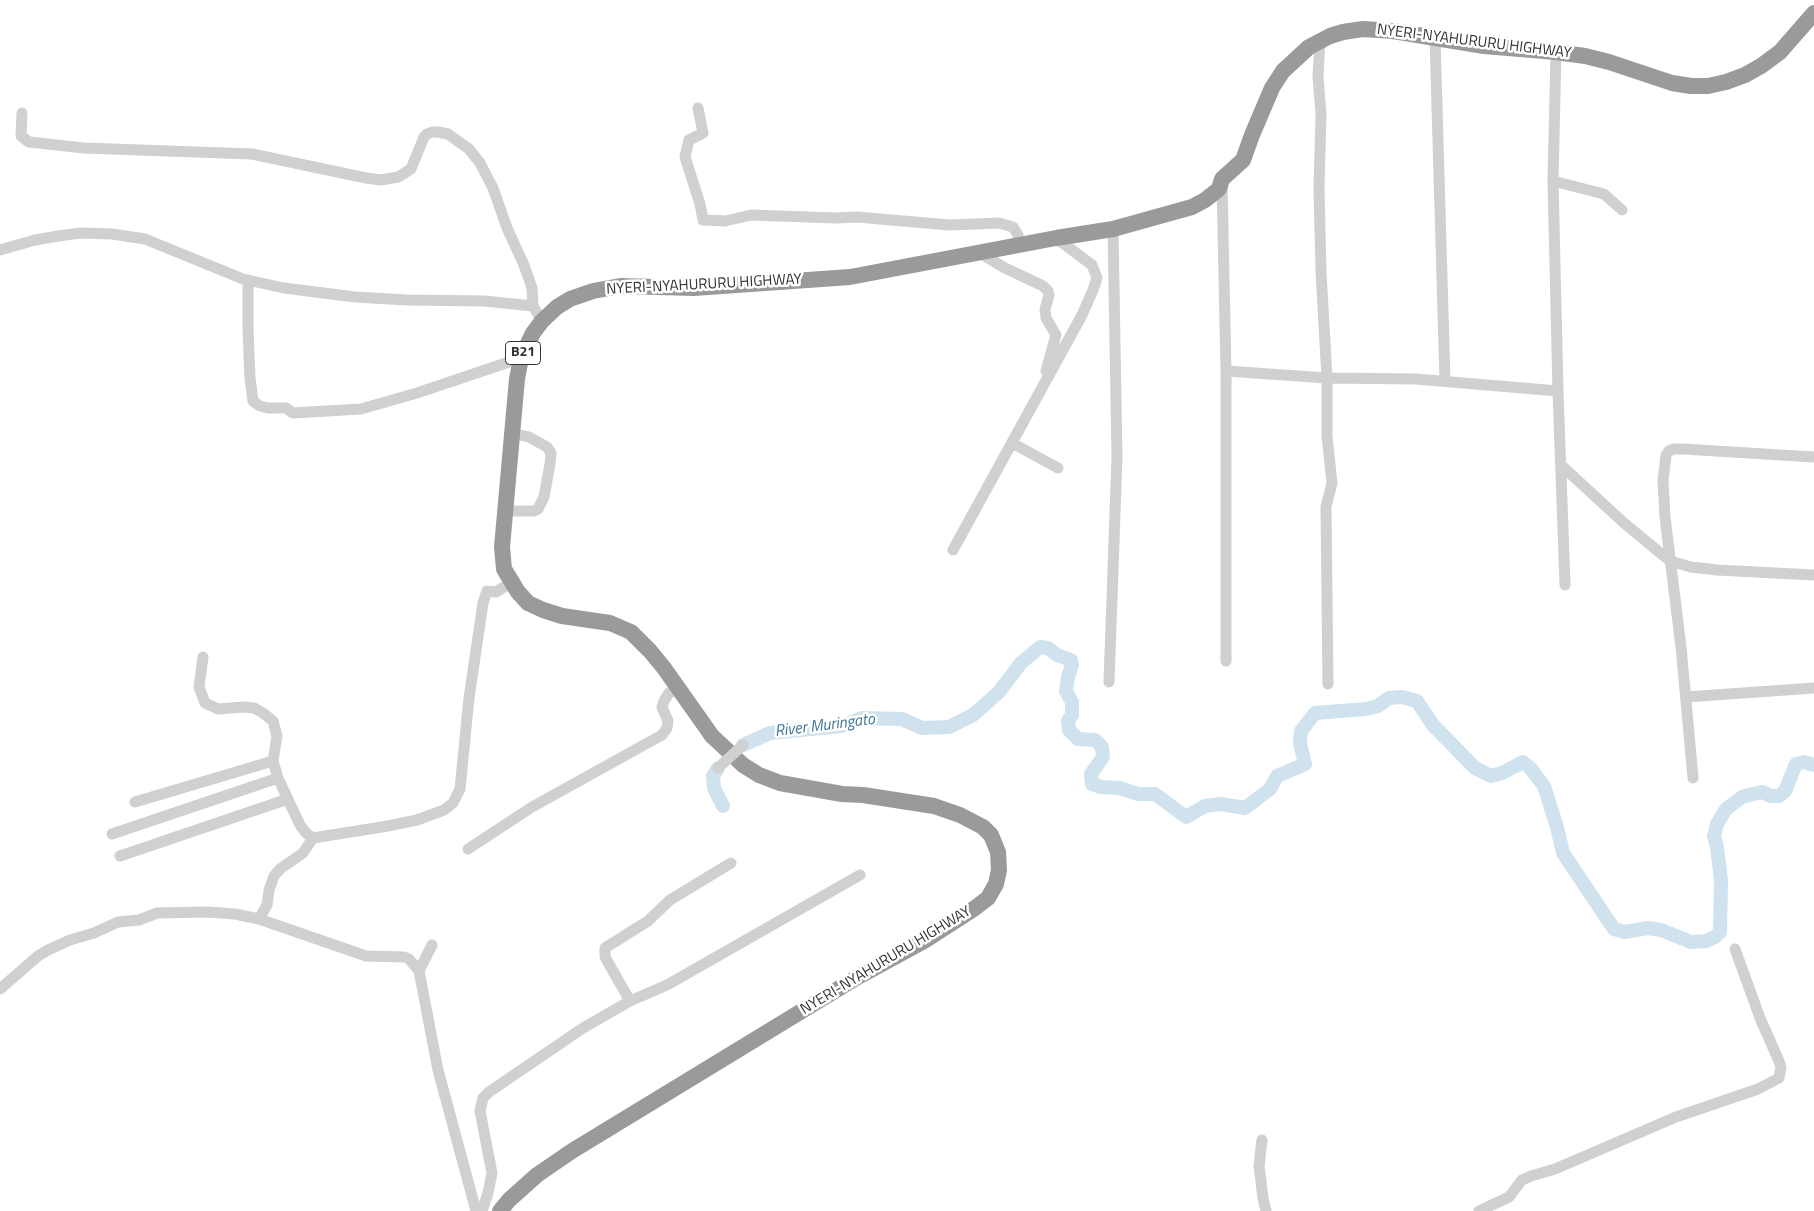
<!DOCTYPE html>
<style>
body{margin:0}
canvas{display:block;background:#fff}
</style>
<canvas width="1814" height="1211"></canvas>
<script>
const g = document.querySelector('canvas').getContext('2d');
g.lineJoin = 'round';
function toPath(rows) {
  const path = new Path2D();
  for (const r of rows) {
    path.moveTo(r[0], r[1]);
    for (let i = 2; i < r.length; i += 2) path.lineTo(r[i], r[i + 1]);
  }
  return path;
}
function trace(path, color, width, dash) {
  g.strokeStyle = color;
  g.lineWidth = width;
  g.lineCap = dash ? 'butt' : 'round';
  g.setLineDash(dash || []);
  g.stroke(path);
}
function label(font, color, halo, rows, align = 'center') {
  g.font = font + ' "Titillium Web",sans-serif';
  g.lineWidth = 5;
  g.setLineDash([]);
  g.textBaseline = 'middle';
  g.strokeStyle = halo;
  g.fillStyle = color;
  for (const [text, x, y, turn = 0] of rows) {
    g.save();
    g.translate(x, y);
    g.rotate((+turn || 0) * Math.PI / 180);
    g.textAlign = isNaN(turn) ? turn : align;
    if (halo) g.strokeText(text, 0, 0);
    g.fillText(text, 0, 0);
    g.restore();
  }
}
trace(toPath([
 [743,745,770,733,842,726,862,718,902,719,922,728,949,727,973,715,999,692,1021,663,1040,647,1048,648,1057,655,1071,660,1072,665,1068,677,1066,691,1072,702,1072,715,1068,721,1069,730,1078,739,1095,740,1102,747,1103,757,1091,774,1092,784,1101,787,1119,788,1138,794,1155,794,1186,817,1205,806,1221,804,1245,808,1270,789,1277,776,1305,764,1300,743,1301,731,1315,713,1366,709,1378,706,1389,698,1402,697,1417,701,1433,725,1475,768,1491,776,1502,773,1523,762,1531,769,1544,786,1557,827,1563,853,1614,929,1625,932,1648,928,1661,930,1691,942,1706,941,1715,937,1720,932,1721,881,1717,847,1714,836,1717,824,1726,809,1742,797,1749,795,1762,792,1771,796,1779,796,1785,791,1796,764,1804,762,1814,765],
 [718,768,713,776,714,788,723,806]
]), '#cfe2ee', 14);
trace(toPath([
 [1435,38,1445,381],
 [1320,40,1318,77,1321,114,1319,188,1321,272,1327,378,1327,436,1332,483,1326,507,1328,684],
 [1556,52,1553,181,1558,391,1565,585],
 [698,108,703,133,689,140,685,157,700,204,703,220,725,221,751,215,836,218,857,217,949,225,999,223,1013,227,1018,235,1019,245],
 [22,113,21,136,29,142,84,148,252,154,366,178,381,180,398,177,411,169,424,137,427,134,432,132,438,132,448,134,469,149,480,163,493,188,507,228,524,265,532,288,533,306,542,321],
 [1553,181,1604,194,1622,210],
 [1222,183,1226,371,1226,661],
 [0,250,35,240,58,236,81,233,112,234,145,239,243,279,284,288,355,297,407,300,484,301,533,306],
 [980,253,1003,267,1043,286,1048,291,1049,295,1045,309,1046,318,1056,335,1046,371],
 [248,280,248,331,250,378,253,401,260,406,268,408,286,408,293,413,361,409,417,393,521,358],
 [1226,371,1327,378,1416,379,1558,391],
 [1012,443,1058,468],
 [1561,465,1624,523,1670,561,1691,567,1717,570,1814,575],
 [505,511,534,511,538,509,544,497,550,464,551,453,547,447,529,437,511,433],
 [953,550,1082,315,1093,290,1097,278,1092,265,1056,238],
 [203,657,199,687,205,703,218,709,244,707,254,708,263,713,273,721,277,736,273,761,278,778,300,825,306,833,313,838,303,853,280,869,274,876,269,890,267,905,259,919],
 [1109,682,1117,457,1113,229],
 [1686,697,1814,688],
 [1693,778,1681,647,1665,517,1663,481,1666,455,1669,451,1673,449,1683,449,1814,457],
 [135,802,273,761],
 [112,834,278,778],
 [313,838,388,826,417,820,444,810,453,803,460,789,469,698,483,603,487,591,496,592,512,582],
 [468,849,532,807,662,735,667,728,668,721,662,707,664,701,669,693,678,689],
 [120,856,288,799],
 [419,971,432,945],
 [0,989,38,956,48,950,70,940,94,933,118,922,139,920,157,913,208,912,235,914,259,919,366,956,404,957,409,959,419,971,438,1070,476,1211],
 [630,1001,605,957,605,948,648,921,670,900,731,863],
 [1262,1140,1259,1166,1263,1198,1266,1211],
 [482,1211,488,1193,492,1173,480,1111,483,1098,489,1092,583,1028,630,1001,667,985,860,875],
 [1479,1211,1509,1197,1522,1180,1531,1176,1555,1169,1676,1117,1758,1089,1779,1078,1781,1067,1778,1059,1760,1018,1735,949]
]), '#d0d0d0', 11);
trace(toPath([
 [500,1211,509,1200,537,1175,572,1151,856,978,924,941,975,908,988,898,996,884,999,870,998,852,991,835,983,827,960,815,934,806,863,795,842,794,780,783,759,775,743,765,712,736,664,668,650,651,631,632,610,623,562,616,543,610,528,603,518,592,504,569,502,547,517,379,521,358,533,333,542,321,557,307,570,299,593,291,620,286,694,288,850,277,1056,238,1113,229,1192,207,1205,200,1219,189,1222,179,1243,160,1252,135,1272,88,1283,71,1309,47,1330,36,1343,32,1363,29,1393,31,1484,46,1556,52,1585,56,1609,62,1672,83,1691,86,1708,86,1726,82,1745,75,1761,66,1780,52,1814,13]
]), '#9a9a9a', 16);
trace(toPath([
 [718,768,743,745]
]), '#d0d0d0', 11);
for (const [x, y, w] of [
 [523,353,35]
]) {
  const box = new Path2D();
  box.roundRect(x - w / 2, y - 11.5, w, 23, 4);
  g.fillStyle = '#fff';
  g.fill(box);
  trace(box, '#333', 1);
}
label('bold 14px', '#333', null, [
 ["B21",523,353]
]);
label('15px', '#333', '#fff', [
 ["NYERI-NYAHURURU HIGHWAY",1474,42,7],
 ["NYERI-NYAHURURU HIGHWAY",704,285,-3],
 ["NYERI-NYAHURURU HIGHWAY",886,961,-31]
]);
label('italic 16px', '#3f7597', '#fff', [
 ["River Muringato",825,726,-7]
]);
</script>
